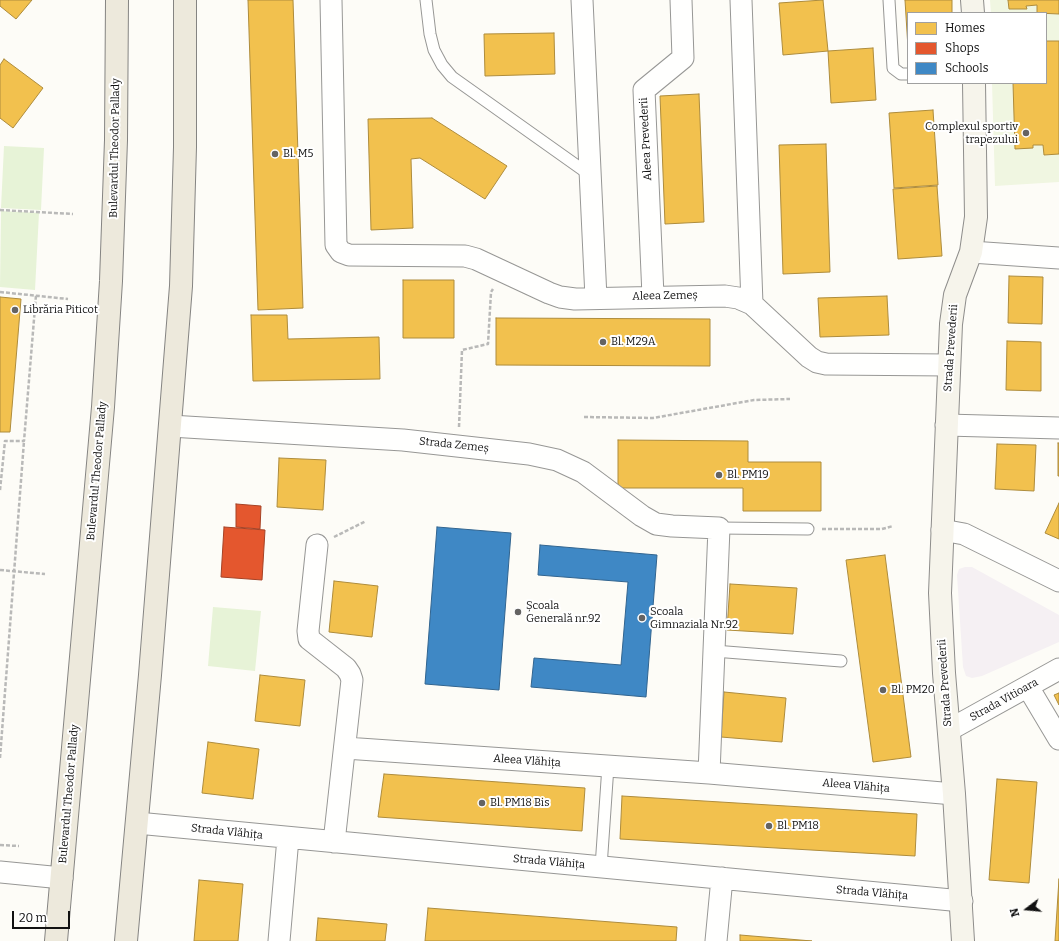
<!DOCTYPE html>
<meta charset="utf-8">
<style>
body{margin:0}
#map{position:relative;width:1059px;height:941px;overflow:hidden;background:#fdfcf7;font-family:Bitter,serif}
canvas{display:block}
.legend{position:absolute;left:907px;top:12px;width:140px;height:72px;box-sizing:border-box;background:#fff;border:1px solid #a0a0a0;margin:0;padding:5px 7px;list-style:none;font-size:12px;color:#111}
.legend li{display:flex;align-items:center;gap:8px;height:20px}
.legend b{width:20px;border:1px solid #a0a0a0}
.north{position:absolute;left:1007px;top:889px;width:40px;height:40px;-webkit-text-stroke:3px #fff;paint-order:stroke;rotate:254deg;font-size:11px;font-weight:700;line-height:16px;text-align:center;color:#111}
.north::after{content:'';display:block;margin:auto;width:14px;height:18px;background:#111;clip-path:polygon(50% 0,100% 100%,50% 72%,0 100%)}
.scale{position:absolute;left:12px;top:911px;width:58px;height:18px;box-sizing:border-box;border:2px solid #111;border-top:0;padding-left:5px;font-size:12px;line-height:14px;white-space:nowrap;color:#111;-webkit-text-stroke:3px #fff;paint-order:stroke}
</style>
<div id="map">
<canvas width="1059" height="941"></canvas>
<ul class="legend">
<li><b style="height:11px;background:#f2c14e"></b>Homes</li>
<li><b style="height:11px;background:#e4572e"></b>Shops</li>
<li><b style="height:11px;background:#3f88c5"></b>Schools</li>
</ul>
<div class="north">N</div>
<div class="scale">20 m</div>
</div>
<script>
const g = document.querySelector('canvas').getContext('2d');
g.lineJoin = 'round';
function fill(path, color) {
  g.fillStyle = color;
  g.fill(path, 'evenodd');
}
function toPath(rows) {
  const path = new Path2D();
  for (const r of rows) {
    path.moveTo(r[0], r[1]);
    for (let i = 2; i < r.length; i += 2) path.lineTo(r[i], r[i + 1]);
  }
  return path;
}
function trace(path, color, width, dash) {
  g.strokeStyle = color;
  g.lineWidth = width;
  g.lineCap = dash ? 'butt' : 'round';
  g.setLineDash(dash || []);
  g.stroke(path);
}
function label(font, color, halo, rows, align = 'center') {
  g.font = font + ' Bitter,serif';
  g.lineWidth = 4;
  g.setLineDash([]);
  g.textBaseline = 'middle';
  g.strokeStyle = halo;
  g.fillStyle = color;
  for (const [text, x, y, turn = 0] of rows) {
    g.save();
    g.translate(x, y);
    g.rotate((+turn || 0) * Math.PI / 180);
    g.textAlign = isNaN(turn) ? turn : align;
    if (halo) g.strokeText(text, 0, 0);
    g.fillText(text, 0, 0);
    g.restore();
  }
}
fill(toPath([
 [965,567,972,567,1059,615,1059,642,982,676,972,678,966,676,963,667,957,575,959,569]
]), '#f5f0f3');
fill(toPath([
 [4,146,44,148,41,210,1,208],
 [1,211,39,213,35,290,0,287],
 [213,607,261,611,255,671,208,666]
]), '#e7f3d7');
fill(toPath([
 [990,0,1059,0,1059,182,995,186,992,83,1046,83,1046,13,991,13]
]), '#f0f6e1');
const homes = toPath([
 [0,0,32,0,16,19,0,6,0,0],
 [248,0,293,0,303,308,258,310,248,0],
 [823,0,828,51,783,55,779,3,823,0],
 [905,0,952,0,952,13,908,13,908,48,905,0],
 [1008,0,1059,0,1059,14,1037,13,1037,5,1026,6,1027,9,1009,9,1008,0],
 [554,33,555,74,485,76,484,34,554,33],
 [1046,41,1059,41,1059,154,1044,155,1043,145,1033,145,1033,148,1015,149,1013,83,1046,83,1046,41],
 [873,48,876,100,831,103,828,51,873,48],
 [4,59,43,88,13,128,0,118,0,65,4,59],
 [699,94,704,222,665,224,660,96,699,94],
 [933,110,938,185,894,188,889,113,933,110],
 [432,118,507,166,485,199,420,158,411,159,413,228,371,230,368,119,432,118],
 [826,144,830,272,783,274,779,145,826,144],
 [937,186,942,256,898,259,893,189,937,186],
 [1009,276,1043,277,1042,324,1008,323,1009,276],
 [403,280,454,280,454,338,403,338,403,280],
 [887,296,889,335,820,337,818,298,887,296],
 [0,297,21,299,10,432,0,432,0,297],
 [251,315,287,315,288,339,379,337,380,379,253,381,251,315],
 [496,318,710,319,710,366,496,365,496,318],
 [1007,341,1041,342,1041,391,1006,390,1007,341],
 [618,440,748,441,748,462,821,462,821,511,743,511,743,488,618,488,618,440],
 [1058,443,1059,443,1059,476,1058,476,1058,443],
 [997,444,1036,445,1034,491,995,489,997,444],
 [279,458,326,460,323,510,277,507,279,458],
 [1059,503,1059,539,1045,533,1059,503],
 [885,555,911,757,873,762,846,560,885,555],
 [334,581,378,586,372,637,329,632,334,581],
 [730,584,797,588,793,634,727,630,730,584],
 [260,675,305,680,300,726,255,721,260,675],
 [724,692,786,698,782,742,721,737,724,692],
 [1059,693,1059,705,1054,695,1059,693],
 [208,742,259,749,253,799,202,793,208,742],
 [384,774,585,788,582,831,378,817,384,774],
 [997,779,1037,782,1029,883,989,880,997,779],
 [622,796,917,814,915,856,620,839,622,796],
 [1059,879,1059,941,1055,941,1059,879],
 [199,880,243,884,238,941,194,941,199,880],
 [428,908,677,927,676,941,425,941,428,908],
 [318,918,387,924,385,941,316,941,318,918],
 [740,935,812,941,740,941,740,935]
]);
fill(homes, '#f2c14e');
trace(homes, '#ae8c3c', 1);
const shops = toPath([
 [236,504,261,506,260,529,236,527,236,504],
 [224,527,265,530,262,580,221,577,224,527]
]);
fill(shops, '#e4572e');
trace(shops, '#a54225', 1);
const schools = toPath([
 [437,527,511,533,499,690,425,684,437,527],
 [540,545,657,555,646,697,531,687,534,658,621,665,628,582,538,575,540,545]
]);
fill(schools, '#3f88c5');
trace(schools, '#31648f', 1);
const lane = toPath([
 [426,0,430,34,434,50,442,65,452,77,590,175],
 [889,0,893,68,901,74,908,74],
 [719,528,808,529],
 [714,651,841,661],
 [601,867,608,766]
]);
const street = toPath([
 [331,0,336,245,341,252,349,255,465,256,476,259,549,293,560,297,575,299,725,296,738,298,752,304,809,357,817,362,826,364,949,365],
 [582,0,596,298],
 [741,0,752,304],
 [971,252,1059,258],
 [653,296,644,90,683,58,681,0],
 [946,425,1059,428],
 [170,426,403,440,529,454,557,460,583,472,642,516,656,524,672,526,719,528,709,773],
 [942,530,964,534,1059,581],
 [317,545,308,631,309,639,346,668,350,674,352,680,334,842],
 [1028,687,1059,739],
 [949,730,1059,669],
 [345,748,709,773,954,794],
 [137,823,962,901],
 [0,872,62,878],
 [279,941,288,838],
 [716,941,722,878]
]);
const secondary = toPath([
 [972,0,973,13],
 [963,941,954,794,944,673,940,593,951,324,955,295,971,252,976,217,974,83]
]);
const primary = toPath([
 [56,941,103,407,111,281,116,140,117,0],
 [126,941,150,675,181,286,185,147,185,0]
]);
trace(lane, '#979795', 13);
trace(street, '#979795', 23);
trace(secondary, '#8e8d8b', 24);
trace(primary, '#858482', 24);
trace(toPath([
 [0,210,73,214],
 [0,292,68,299],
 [584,417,653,418,754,400,790,399],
 [459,427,462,350,488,344,491,292,493,289],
 [0,490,5,441,24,441,36,295],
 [822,529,882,529,893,526],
 [334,537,366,521],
 [0,570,45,574],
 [0,758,24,441],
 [0,845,19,846]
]), '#b9b9b8', 2.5, [4, 2]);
trace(lane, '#fffffe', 11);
trace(street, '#fffffe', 21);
trace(secondary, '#f6f4eb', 22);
trace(primary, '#ede9dc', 22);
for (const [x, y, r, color] of [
 [1026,133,4,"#646362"],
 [275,154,4,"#646362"],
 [15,310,4,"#646362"],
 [603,342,4,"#646362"],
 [719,475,4,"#646362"],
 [518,612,4,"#646362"],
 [642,618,4,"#646362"],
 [883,690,4,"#646362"],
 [482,803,4,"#646362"],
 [769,826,4,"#646362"]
]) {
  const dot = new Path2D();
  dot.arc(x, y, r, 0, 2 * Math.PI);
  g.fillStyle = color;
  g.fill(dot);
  trace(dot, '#fff', 1.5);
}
label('11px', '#111', '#fff', [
 ["Complexul sportiv",1018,127,"right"],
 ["trapezului",1018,140,"right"],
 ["Bl. M5",283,154],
 ["Librăria Piticot",23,310],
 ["Bl. M29A",611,342],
 ["Bl. PM19",727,475],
 ["Școala",526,606],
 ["Generală nr.92",526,619],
 ["Scoala",650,612],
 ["Gimnaziala Nr.92",650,625],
 ["Bl. PM20",891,690],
 ["Bl. PM18 Bis",490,803],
 ["Bl. PM18",777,826]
], 'left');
label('11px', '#111', '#fff', [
 ["Aleea Prevederii",646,139,-93],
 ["Bulevardul Theodor Pallady",115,148,-89],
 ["Aleea Zemeș",665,296,-1],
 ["Strada Prevederii",951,348,-86],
 ["Strada Zemeș",454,445,6],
 ["Bulevardul Theodor Pallady",97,471,-85],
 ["Strada Prevederii",945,683,-94],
 ["Strada Vitioara",1004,700,-29],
 ["Aleea Vlăhița",527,761,4],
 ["Aleea Vlăhița",856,786,5],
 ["Bulevardul Theodor Pallady",69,794,-85],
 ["Strada Vlăhița",227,832,6],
 ["Strada Vlăhița",549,862,5],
 ["Strada Vlăhița",872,893,5]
]);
</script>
